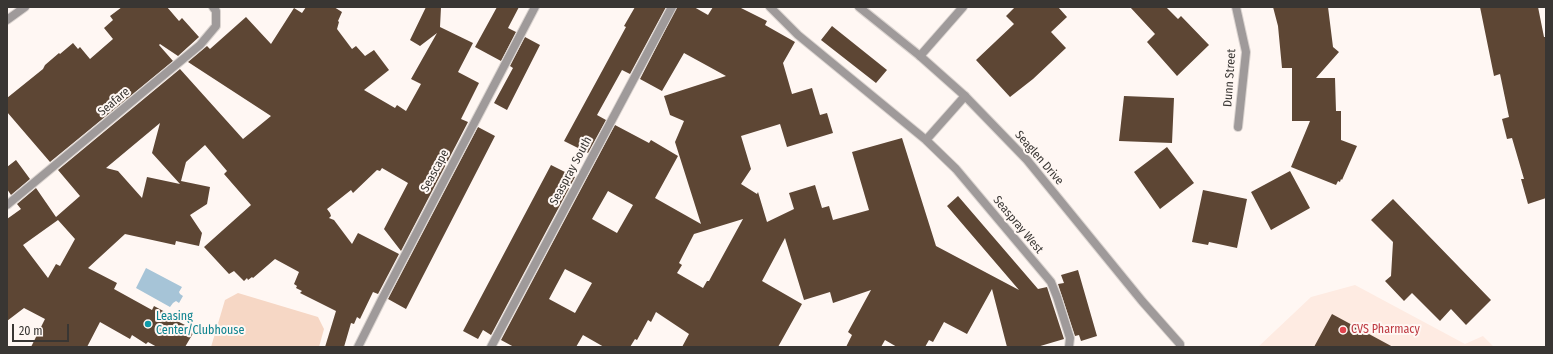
<!DOCTYPE html>
<style>
body{margin:0}
#map{position:relative;width:1553px;height:354px;overflow:hidden;background:#fff7f3;font-family:"Fira Sans Condensed",sans-serif}
canvas{display:block}
.frame{position:absolute;inset:0;border:8px solid #393633;pointer-events:none}
.scale{position:absolute;left:12px;top:324px;width:57px;height:18px;box-sizing:border-box;border:2px solid #393633;border-top:0;padding-left:5px;font-size:12px;line-height:14px;white-space:nowrap;color:#393633;-webkit-text-stroke:3px #fff7f3;paint-order:stroke}
</style>
<div id="map">
<canvas width="1553" height="354"></canvas>
<div class="frame"></div>
<div class="scale">20 m</div>
</div>
<script>
const g = document.querySelector('canvas').getContext('2d');
g.lineJoin = 'round';
function fill(path, color) {
  g.fillStyle = color;
  g.fill(path, 'evenodd');
}
function toPath(rows) {
  const path = new Path2D();
  for (const r of rows) {
    path.moveTo(r[0], r[1]);
    for (let i = 2; i < r.length; i += 2) path.lineTo(r[i], r[i + 1]);
  }
  return path;
}
function trace(path, color, width, dash) {
  g.strokeStyle = color;
  g.lineWidth = width;
  g.lineCap = dash ? 'butt' : 'round';
  g.setLineDash(dash || []);
  g.stroke(path);
}
function label(font, color, halo, rows, align = 'center') {
  g.font = font + ' "Fira Sans Condensed",sans-serif';
  g.lineWidth = 4;
  g.setLineDash([]);
  g.textBaseline = 'middle';
  g.strokeStyle = halo;
  g.fillStyle = color;
  for (const [text, x, y, turn = 0] of rows) {
    g.save();
    g.translate(x, y);
    g.rotate((+turn || 0) * Math.PI / 180);
    g.textAlign = isNaN(turn) ? turn : align;
    if (halo) g.strokeText(text, 0, 0);
    g.fillText(text, 0, 0);
    g.restore();
  }
}
fill(toPath([
 [1355,285,1465,344,1483,336,1494,347,1258,347,1311,297]
]), '#feebe2');
fill(toPath([
 [238,293,318,317,324,329,319,347,211,347,225,300]
]), '#f6d7c5');
fill(toPath([
 [146,268,182,287,179,292,180,294,183,296,179,303,176,301,173,303,170,307,136,288]
]), '#a6c4d7');
fill(toPath([
 [122,7,167,7,179,21,182,18,199,37,178,56,160,44,159,45,173,61,50,162,7,112,7,98,43,69,45,65,59,53,60,54,73,43,78,49,80,47,90,59,113,39,104,28,113,20,110,16],
 [306,7,334,7,342,12,338,21,339,22,337,29,352,49,356,46,365,56,374,50,389,70,364,90,395,108,397,105,406,111,421,84,411,79,437,33,420,46,410,40,426,7,441,7,440,27,473,43,458,72,479,83,461,119,468,122,401,251,384,229,408,183,382,168,380,171,377,170,353,193,351,190,327,209,330,213,331,216,329,218,334,220,352,244,358,233,399,254,378,294,373,292,360,319,357,317,354,324,351,323,344,347,325,347,336,311,300,293,302,291,296,288,297,286,294,284,299,272,275,259,253,278,252,277,248,280,247,278,244,281,234,271,229,274,204,247,251,205,224,174,227,171,205,145,186,162,181,181,210,187,207,204,190,215,202,233,199,246,176,241,175,245,125,234,88,268,117,283,114,289,152,310,154,306,178,319,177,321,195,330,185,347,157,347,148,342,146,344,132,335,130,339,100,322,87,347,31,347,45,319,24,308,7,321,7,219,21,209,17,204,36,188,56,217,80,196,58,170,180,69,243,139,271,116,188,62,207,46,210,49,246,17,271,44,294,8,302,13],
 [160,123,152,153,180,184,147,177,142,198,118,171,106,168],
 [58,220,75,239,60,266,56,264,48,278,23,245],
 [497,7,519,7,508,28,516,32,501,61,475,47],
 [635,7,666,7,630,74,622,70,597,115,606,120,588,153,564,141,626,27,624,26],
 [677,7,694,7,708,15,713,7,739,7,767,21,765,25,795,42,783,63,792,94,812,88,820,115,827,113,833,133,787,147,780,124,741,136,751,169,741,184,757,194,758,192,767,222,794,209,789,193,815,185,822,208,829,206,833,220,869,210,852,152,902,138,936,246,1019,290,947,206,958,196,1038,289,1047,287,1064,339,1037,347,1007,347,992,289,967,334,944,322,933,342,929,340,925,347,897,347,885,340,881,347,846,347,852,335,848,332,871,290,833,303,830,292,804,300,785,238,762,281,802,304,778,347,682,347,689,334,656,312,651,322,648,320,637,340,635,339,630,347,604,347,583,335,576,347,514,347,501,340,615,125,649,143,651,140,678,156,655,198,701,224,675,142,684,121,670,115,664,96,726,76,684,53,662,91,640,79],
 [608,191,633,205,617,233,592,219],
 [743,219,709,281,707,281,703,288,677,273,682,265,679,263,694,234],
 [565,269,592,283,575,313,549,299],
 [1015,7,1058,7,1067,17,1051,32,1066,48,1033,79,1010,97,976,60,1014,24,1006,16],
 [1130,7,1166,7,1178,19,1181,16,1209,45,1177,76,1147,42,1155,34],
 [1273,7,1328,7,1333,47,1339,52,1316,78,1335,78,1336,111,1341,111,1341,140,1357,146,1342,180,1341,179,1340,182,1338,181,1336,185,1291,167,1310,121,1292,121,1292,68,1282,68,1278,26],
 [1480,7,1538,7,1544,37,1546,37,1546,198,1528,204,1521,179,1524,179,1512,138,1507,139,1502,119,1509,117,1500,74,1494,76],
 [832,26,887,70,876,83,821,40],
 [525,37,540,45,507,110,494,103,513,68,510,66],
 [1124,96,1174,98,1172,143,1119,141],
 [478,127,495,136,406,309,388,299],
 [1167,147,1194,183,1160,209,1134,172],
 [16,160,30,179,11,195,7,189,7,167],
 [551,165,575,177,491,335,483,330,478,339,463,331],
 [1290,171,1310,208,1271,230,1251,192],
 [1203,190,1247,199,1237,248,1209,242,1208,245,1192,242],
 [1393,199,1491,300,1466,325,1451,309,1440,321,1412,293,1404,301,1385,281,1391,276,1393,242,1371,220],
 [1078,270,1097,336,1081,341,1079,335,1075,336,1058,284,1064,283,1061,275],
 [1332,314,1393,347,1314,347]
]), '#5d4634');
const minor = toPath([
 [770,7,798,35,926,140,956,169,1051,282,1057,297,1070,338,1069,347],
 [1236,7,1246,52,1238,127],
 [920,56,963,7],
 [926,140,965,96],
 [7,205,200,45,216,26,216,11,213,7],
 [358,347,381,301,535,7],
 [491,347,672,7]
]);
const tertiary = toPath([
 [859,7,920,56,965,96,1027,160,1142,301,1180,344,1180,347],
 [7,20,25,7]
]);
trace(minor, '#dbd4d0', 10);
trace(tertiary, '#dbd4d0', 10);
trace(minor, '#9f9a9a', 8);
trace(tertiary, '#9f9a9a', 8);
for (const [x, y, r, color] of [
 [148,324,4,"#0f9aa8"],
 [1343,330,4,"#e0444e"]
]) {
  const dot = new Path2D();
  dot.arc(x, y, r, 0, 2 * Math.PI);
  g.fillStyle = color;
  g.fill(dot);
  trace(dot, '#fff7f3', 1.5);
}
label('12px', '#393633', '#fff7f3', [
 ["Dunn Street",1230,78,-86],
 ["Seafare",114,102,-40],
 ["Seaglen Drive",1039,158,49],
 ["Seascape",435,171,-62],
 ["Seaspray South",571,171,-62],
 ["Seaspray West",1018,225,50]
]);
label('12px', '#0d838f', '#fff7f3', [
 ["Leasing",156,317],
 ["Center/Clubhouse",156,331]
], 'left');
label('12px', '#be3a42', '#fff7f3', [
 ["CVS Pharmacy",1351,330]
], 'left');
</script>
